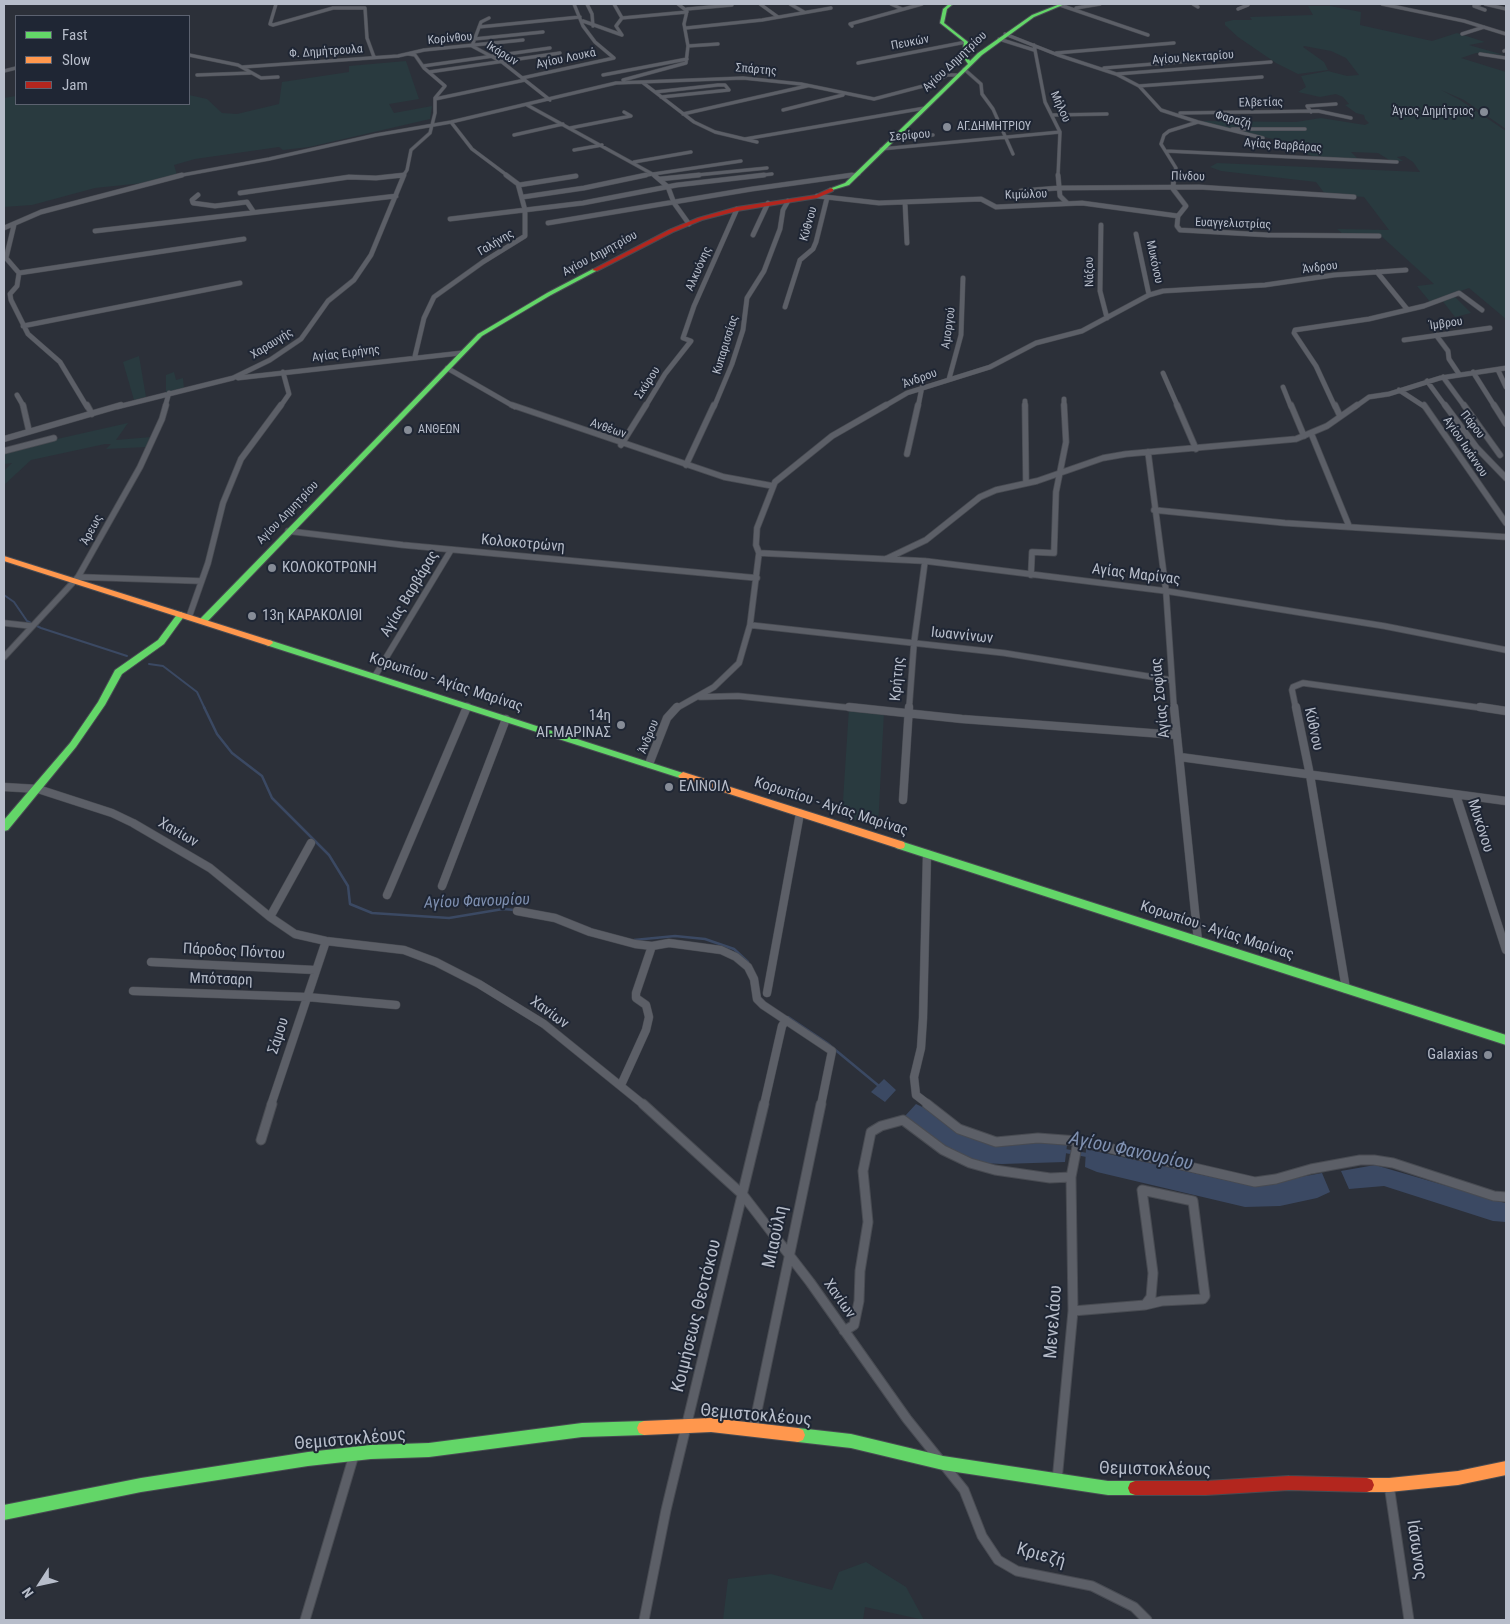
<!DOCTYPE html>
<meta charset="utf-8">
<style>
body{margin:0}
#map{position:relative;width:1510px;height:1624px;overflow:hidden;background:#2c3039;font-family:"Roboto Condensed",sans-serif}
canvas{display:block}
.frame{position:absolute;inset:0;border:5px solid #b7bdca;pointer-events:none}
.legend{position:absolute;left:15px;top:15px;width:175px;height:90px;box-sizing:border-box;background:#1f2634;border:1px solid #5c6270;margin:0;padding:6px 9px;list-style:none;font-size:15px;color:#b7bdca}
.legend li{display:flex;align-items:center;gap:10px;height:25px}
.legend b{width:25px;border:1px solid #5c6270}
.north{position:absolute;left:15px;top:1559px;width:50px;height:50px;-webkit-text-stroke:4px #1f2634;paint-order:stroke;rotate:235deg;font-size:14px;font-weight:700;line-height:20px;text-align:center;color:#b7bdca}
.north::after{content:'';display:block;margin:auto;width:18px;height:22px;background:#b7bdca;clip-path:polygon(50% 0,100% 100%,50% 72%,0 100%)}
</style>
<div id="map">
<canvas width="1510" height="1624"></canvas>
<div class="frame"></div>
<ul class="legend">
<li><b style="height:6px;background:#63d668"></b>Fast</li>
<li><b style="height:6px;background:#ff974d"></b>Slow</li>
<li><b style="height:6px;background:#b3261e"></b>Jam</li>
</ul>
<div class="north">N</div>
</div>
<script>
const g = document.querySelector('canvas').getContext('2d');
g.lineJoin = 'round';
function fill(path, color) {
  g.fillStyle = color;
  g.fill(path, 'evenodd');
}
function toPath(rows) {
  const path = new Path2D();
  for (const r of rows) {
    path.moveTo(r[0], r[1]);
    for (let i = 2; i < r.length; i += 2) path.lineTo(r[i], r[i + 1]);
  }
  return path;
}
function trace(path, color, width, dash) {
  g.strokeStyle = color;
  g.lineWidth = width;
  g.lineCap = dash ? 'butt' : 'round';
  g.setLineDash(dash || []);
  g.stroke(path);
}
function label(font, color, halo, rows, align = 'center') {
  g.font = font + ' "Roboto Condensed",sans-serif';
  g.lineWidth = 4;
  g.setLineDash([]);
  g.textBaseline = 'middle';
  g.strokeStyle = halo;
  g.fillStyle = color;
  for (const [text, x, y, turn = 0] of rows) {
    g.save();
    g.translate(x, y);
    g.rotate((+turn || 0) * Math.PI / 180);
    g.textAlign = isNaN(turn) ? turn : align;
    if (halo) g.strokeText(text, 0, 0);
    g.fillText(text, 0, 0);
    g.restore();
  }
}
fill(toPath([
 [1308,6,1330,6,1361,12,1360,25,1432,41,1457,33,1485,42,1469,45,1504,55,1476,53,1461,58,1506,72,1506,129,1464,100,1441,90,1460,100,1506,131,1506,319,1469,288,1452,294,1471,313,1455,317,1441,299,1431,303,1417,286,1434,284,1380,235,1343,234,1337,229,1389,230,1364,197,1325,194,1316,182,1221,171,1210,167,1217,163,1420,172,1413,162,1404,156,1397,157,1403,161,1391,161,1378,153,1351,152,1360,161,1318,158,1298,151,1281,141,1200,121,1296,122,1321,118,1365,125,1369,123,1365,119,1364,115,1356,113,1345,105,1349,104,1343,97,1336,94,1320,97,1298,92,1306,87,1301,76,1328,71,1347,76,1359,75,1346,58,1331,51,1304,46,1303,47,1324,62,1328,70,1298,74,1276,63,1238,37,1225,25,1225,22,1233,20,1252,20,1250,17,1313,15],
 [406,61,419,99,389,104,394,113,432,106,430,119,309,147,283,150,279,147,195,159,174,165,177,175,143,183,95,188,32,205,4,207,4,98,16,96,16,104,189,104,189,95,207,99,222,113,237,114,279,104,282,82,349,72,349,66],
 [139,356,146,397,134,400,123,362],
 [174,372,176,380,183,378,184,389,166,392,166,375],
 [128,423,116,440,152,437,147,447,106,449,111,444,105,444,31,460,4,485,4,471,12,463,4,464,4,451],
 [849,708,884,712,878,827,842,816],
 [866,1562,906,1587,924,1620,865,1607,863,1620,723,1620,728,1579,771,1574,832,1590,839,1572]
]), '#293a3f');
fill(toPath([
 [884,1079,896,1090,885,1102,871,1092],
 [916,1104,999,1144,1047,1142,1067,1145,1065,1162,1002,1164,982,1163,954,1153,905,1116],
 [1086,1149,1252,1186,1322,1173,1330,1192,1317,1198,1280,1206,1245,1207,1097,1172,1085,1167],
 [1375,1165,1505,1203,1506,1222,1493,1221,1384,1186,1349,1189,1341,1171]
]), '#3b4963');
trace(toPath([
 [4,595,14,602,27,621,41,628,127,656],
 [149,664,163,666,197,692,205,709]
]), '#3b4963', 2);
trace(toPath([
 [204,707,217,734,232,753,262,776,272,798,329,855,348,886,350,904,372,913,449,918,503,909,515,910],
 [634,940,675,936,705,939,734,949,748,962],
 [788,1017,827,1043,879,1086]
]), '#3b4963', 2.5);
trace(toPath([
 [1065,1151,1087,1155]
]), '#3b4963', 4);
const streetFar4 = toPath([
 [276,4,270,24,273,25,333,8,365,8,367,38,374,57],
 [574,4,583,26,595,42,614,58],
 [587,4,592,14,593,26],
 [760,4,778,17],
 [790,4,804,12],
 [893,4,891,4,902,9],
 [1193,4,1198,7],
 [1382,4,1464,21,1506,34],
 [1480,4,1474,6,1485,10],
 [1485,4,1506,9],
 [1060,5,1148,35],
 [1076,8,1100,4],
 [687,9,732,5],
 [1238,9,1248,5,1246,4],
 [489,18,481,22,472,46,502,62,550,100],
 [622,18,687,12],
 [583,21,622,35,616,26,622,18,614,4],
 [852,26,850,24,922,4],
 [479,27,580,17],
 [686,28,762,20,831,8],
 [1005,34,1058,55,1116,74,1139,86,1161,110,1198,122,1169,131,1164,135,1161,144,1176,168,1173,176],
 [1462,34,1484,27],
 [474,39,543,32],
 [999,39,1034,50],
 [1034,45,1045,102,1060,132,1058,176],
 [688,46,718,44],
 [1504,51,1506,50],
 [1056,53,1174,43],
 [1480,54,1506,58],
 [189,55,238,65,261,78,278,77],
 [858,63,966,42],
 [423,66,550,48],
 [243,67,398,56,424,50,523,40],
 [1104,68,1203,60],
 [964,69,981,84,982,94,993,109,1013,154],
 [4,71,16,68],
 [429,72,560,53],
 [1117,74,1271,62],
 [197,75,250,73],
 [603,75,687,59],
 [522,78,614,58],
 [623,80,686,63,688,46,684,24,687,11,678,4],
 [642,82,694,122,715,132,757,142],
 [1139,86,1262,77],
 [655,92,718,85,725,85,729,90,661,97],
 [435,99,525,80],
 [527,105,656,176],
 [783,110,843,95],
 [1311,112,1307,106,1336,104],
 [1180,113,1318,111,1351,118],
 [683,114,807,86],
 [1053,115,1107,114],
 [451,122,472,149,508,176],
 [1198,122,1263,138],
 [570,128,631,116,624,112],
 [1232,129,1305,129],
 [514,135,563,124],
 [745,139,925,108],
 [895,139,933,135],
 [881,149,1060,132],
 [574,150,602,145],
 [1166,151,1397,162],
 [634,162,691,152],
 [177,176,269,159,376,135,451,122,616,83,743,78,801,84,874,99,931,84,947,75,957,75],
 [393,176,404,175],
 [403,176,407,170,411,150,430,133,435,113,435,98,445,86,424,68,415,55,409,54],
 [640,176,741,161],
 [687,176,767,168],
 [753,176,772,174],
 [843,176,859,174]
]);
const streetFar3 = toPath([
 [654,175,668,187,674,203,689,224],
 [1058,175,1060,196,1067,203],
 [1174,175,1173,189,1186,206,1178,216,1177,226,1180,230,1268,235,1379,236],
 [660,179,699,175],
 [519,185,576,176],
 [1021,191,1058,188,1199,187,1354,197],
 [240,193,349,177,376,178,404,175],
 [198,195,192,200,193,203,215,206,247,202,253,211],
 [817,196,879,203,981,199,996,207,1082,203,1178,216],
 [523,197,584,188,646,175],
 [905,203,907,243],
 [450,219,583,203,677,185,764,175],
 [548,223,752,189,852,175],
 [14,225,6,258,19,273,17,286,10,294,11,300,28,334,60,362,87,407],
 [1101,225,1100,291,1107,318],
 [4,228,41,212,182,175],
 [95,231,396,196],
 [1136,234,1149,295],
 [753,235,768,203],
 [1377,272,1407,309],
 [19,273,244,239],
 [785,307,800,260,813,249,816,242,827,198],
 [23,326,240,283],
 [1436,335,1448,351,1449,359,1459,374],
 [1404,340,1490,328],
 [415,356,424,318,434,297,483,262,525,236,525,210,518,184,506,175],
 [447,368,515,407],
 [1498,370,1506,387],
 [1473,372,1495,407],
 [1163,373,1178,407],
 [1443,377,1465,407],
 [238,378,461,353],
 [949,379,961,335,963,278],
 [1427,381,1446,407],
 [1283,387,1291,407],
 [1399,390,1425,407],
 [17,395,24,407],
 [1064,399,1064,407],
 [1025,401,1025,407],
 [117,407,233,378,270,360,301,339,328,301,354,280,371,255,404,175],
 [165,407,169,393],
 [280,407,289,394,283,372],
 [645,407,665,374,691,341,683,338,694,306,737,209],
 [714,407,732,364,743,330,747,298,764,271,780,229,783,210,788,201],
 [883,407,907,393,990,367,1036,343,1082,331,1149,295,1163,291,1265,285,1334,275,1406,270],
 [918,407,922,387],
 [1335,407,1316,366,1294,333,1295,330,1369,319,1424,306,1459,293,1482,310],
 [1355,407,1369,397,1389,394,1440,378,1506,368]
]);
const streetFar2 = toPath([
 [23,405,29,431],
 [87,405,92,414],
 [512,405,724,477,773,486],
 [1025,405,1026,483],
 [1177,405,1196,449],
 [1291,405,1304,436],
 [1335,405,1340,416],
 [1424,405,1506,523],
 [1445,405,1477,448,1506,478],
 [1464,405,1500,455],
 [1494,405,1506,424],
 [1311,433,1349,526],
 [4,439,121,405],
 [621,445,646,405],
 [4,451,54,438],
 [1148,452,1166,591,1174,709],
 [907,454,918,405],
 [686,465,714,405],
 [1154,510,1285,523,1506,537],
 [288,531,403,545,757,578],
 [759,553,925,561,1166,591,1384,626,1506,650],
 [886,559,926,540,980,497,996,490,1037,481,1103,458,1126,454,1296,439,1327,426,1357,405],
 [1031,575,1032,552,1054,553,1056,492,1066,442,1064,405],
 [78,577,201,581],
 [189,617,208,563,223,503,241,459,281,405],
 [4,623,31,626],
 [750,625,1004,653,1171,680],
 [4,657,78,577,140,467,162,419,166,405],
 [375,676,451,550],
 [700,697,738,696,861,709],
 [467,709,468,706],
 [675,709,714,687,739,663,750,625,759,553,756,545,757,528,775,482,832,436,886,405],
 [909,709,914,643,925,561],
 [1296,709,1292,690,1293,687,1303,683,1489,709]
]);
const streetFar1 = toPath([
 [849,707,962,719,1177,735],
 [1174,707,1198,941],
 [1296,707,1310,775,1346,989],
 [1480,707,1506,711],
 [1180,757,1506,801],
 [649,764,667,718,677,707],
 [4,787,38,789,112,813,133,823,210,868,270,917,295,934,326,941,404,950,436,962,479,984,544,1024,644,1105],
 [1456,795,1506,950],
 [903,800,909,707],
 [927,854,923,1018,921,1048,914,1077,916,1095,929,1105],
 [442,886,506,719],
 [387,895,467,707],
 [517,911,555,918,590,932,635,944,652,946,669,943,721,950,736,957,748,967,754,979,757,999,763,1005,832,1051,821,1105],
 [270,917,311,843],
 [151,962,315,970],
 [133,991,307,997,396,1005],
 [767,993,800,813],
 [621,1085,646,1030,649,1017,646,1005,636,998,636,993,652,946],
 [271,1105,326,941],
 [764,1105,782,1026,786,1020]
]);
const street = toPath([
 [643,1104,743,1195,810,1282,907,1419,964,1490,982,1536,998,1560,1017,1571,1092,1586,1134,1607,1147,1620],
 [927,1104,959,1129,996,1142,1038,1138,1078,1141,1255,1182,1276,1179,1311,1169,1360,1160,1374,1160,1393,1163,1494,1196,1506,1197],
 [261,1140,272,1104],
 [1142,1190,1193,1201,1205,1296,1203,1299,1162,1301,1145,1305,1151,1297,1153,1273,1142,1190],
 [1073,1311,1145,1305],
 [844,1331,854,1325,859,1301,860,1271,868,1222,863,1171,871,1132,881,1126,903,1120,943,1150,970,1163,995,1170,1050,1178,1071,1177],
 [753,1430,821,1104],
 [1057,1481,1073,1311,1071,1177,1078,1141],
 [1389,1485,1409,1620],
 [305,1620,354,1455],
 [644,1620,666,1510,764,1104]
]);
const fast = toPath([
 [949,4,953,4,947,9,944,23,968,42,966,55,970,61,978,53,1032,15,1060,4,1065,4,1034,17,982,55,849,185,829,191,829,189,845,183,968,64,962,55,964,42,940,23,943,9,949,4],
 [593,269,598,270,551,295,482,336,206,623,200,623,199,621,200,619,478,334,547,293,593,269],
 [181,612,185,615,164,644,122,674,105,705,76,747,8,830,4,831,4,820,70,743,98,702,115,670,158,640,178,613,181,612],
 [269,640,686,774,688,776,683,780,680,778,266,645,265,643,269,640],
 [900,841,1506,1035,1506,1045,896,848,895,845,896,842,900,841],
 [644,1421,649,1423,651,1428,649,1433,644,1435,582,1437,429,1457,371,1459,308,1466,141,1492,4,1520,4,1505,141,1478,308,1452,371,1445,429,1443,582,1423,644,1421],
 [798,1428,851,1434,943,1456,1108,1481,1135,1481,1140,1483,1142,1488,1140,1493,1135,1495,1108,1495,943,1470,851,1448,798,1442,793,1440,791,1435,793,1430,798,1428]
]);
const slow = toPath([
 [4,556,272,641,273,643,269,646,266,645,4,561,4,556],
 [683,772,904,842,905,845,904,848,900,849,680,778,678,776,683,772],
 [711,1418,798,1428,803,1430,805,1435,803,1440,798,1442,711,1432,644,1435,639,1433,637,1428,639,1423,644,1421,711,1418],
 [1506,1461,1506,1475,1458,1485,1389,1492,1367,1492,1362,1490,1360,1485,1362,1480,1367,1478,1389,1478,1458,1471,1506,1461]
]);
const jam = toPath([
 [831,188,833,189,833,191,817,198,737,211,702,220,673,232,597,271,592,270,669,230,698,218,737,207,816,195,831,188],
 [1289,1476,1367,1478,1372,1480,1374,1485,1372,1490,1367,1492,1289,1490,1206,1495,1135,1495,1130,1493,1128,1488,1130,1483,1135,1481,1206,1481,1289,1476]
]);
trace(streetFar4, '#484b52', 4);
trace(streetFar3, '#484b52', 5.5);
trace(streetFar2, '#484b52', 7);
trace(streetFar1, '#484b52', 9);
trace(street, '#484b52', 11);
trace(fast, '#484b52', 2);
trace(slow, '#484b52', 2);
trace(jam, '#484b52', 2);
trace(streetFar4, '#5c5f67', 3);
trace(streetFar3, '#5c5f67', 4.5);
trace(streetFar2, '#5c5f67', 5.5);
trace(streetFar1, '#5c5f67', 8);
trace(street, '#5c5f67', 9);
fill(fast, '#63d668');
fill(slow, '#ff974d');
fill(jam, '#b3261e');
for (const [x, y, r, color] of [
 [1484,112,5,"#868c97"],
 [947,127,5,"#868c97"],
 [408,430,5,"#868c97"],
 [272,568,5,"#868c97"],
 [252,616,5,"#868c97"],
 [621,725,5,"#868c97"],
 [669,787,5,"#868c97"],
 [1488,1055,5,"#868c97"]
]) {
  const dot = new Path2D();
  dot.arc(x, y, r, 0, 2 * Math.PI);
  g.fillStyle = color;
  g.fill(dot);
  trace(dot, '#1f2634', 2);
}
label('12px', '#b7bdca', '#1f2634', [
 ["Κορίνθου",450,39,-5],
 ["Πευκών",910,43,-11],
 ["Φ. Δημήτρουλα",326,52,-4],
 ["Ικάρων",502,54,32],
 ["Αγίου Νεκταρίου",1193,58,-4],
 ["Αγίου Λουκά",566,59,-12],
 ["Αγίου Δημητρίου",955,62,-43],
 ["Σπάρτης",756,70,5],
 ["Ελβετίας",1261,103,-1],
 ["Μήλου",1060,107,66],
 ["Φαραζή",1233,120,15],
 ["Σερίφου",910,136,-5],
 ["Αγίας Βαρβάρας",1283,146,4],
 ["Πίνδου",1188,177,1],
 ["Κιμώλου",1026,195,-2],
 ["Κύθνου",809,224,-74],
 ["Ευαγγελιστρίας",1233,224,2],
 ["Γαλήνης",496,243,-31],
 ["Αγίου Δημητρίου",600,254,-28],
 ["Μυκόνου",1154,262,78],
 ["Άνδρου",1320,268,-7],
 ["Αλκυόνης",699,269,-66],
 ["Νάξου",1090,272,-91],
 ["Ίμβρου",1446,324,-8],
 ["Αμοργού",949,328,-82],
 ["Χαραυγής",272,344,-32],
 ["Κυπαρισσίας",726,345,-73],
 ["Αγίας Ειρήνης",346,354,-7],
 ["Άνδρου",920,379,-20],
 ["Σκύρου",648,383,-57],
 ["Πάρου",1472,425,52],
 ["Ανθέων",608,429,19],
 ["Αγίου Ιωάννου",1465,447,56],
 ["Αγίου Δημητρίου",288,513,-46],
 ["Άρεως",92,530,-62],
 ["Άνδρου",649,737,-68]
]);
label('12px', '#b7bdca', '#1f2634', [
 ["Άγιος Δημήτριος",1474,112,"right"],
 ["ΑΓ.ΔΗΜΗΤΡΙΟΥ",957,127],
 ["ΑΝΘΕΩΝ",418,430]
], 'left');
label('15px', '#b7bdca', '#1f2634', [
 ["Κολοκοτρώνη",523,544,5],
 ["Αγίας Μαρίνας",1136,575,7],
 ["Αγίας Βαρβάρας",410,594,-59],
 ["Ιωαννίνων",962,636,6],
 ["Κρήτης",898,679,-85],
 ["Κορωπίου - Αγίας Μαρίνας",446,683,18],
 ["Αγίας Σοφίας",1161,698,-96],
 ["Κύθνου",1313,729,78],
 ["Κορωπίου - Αγίας Μαρίνας",831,807,18],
 ["Μυκόνου",1480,826,72],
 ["Χανίων",178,833,30],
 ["Κορωπίου - Αγίας Μαρίνας",1217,931,18],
 ["Πάροδος Πόντου",234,952,3],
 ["Μπότσαρη",221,980,2],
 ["Χανίων",549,1013,36],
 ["Σάμου",279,1036,-72],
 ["Χανίων",839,1299,55]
]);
label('15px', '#b7bdca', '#1f2634', [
 ["ΚΟΛΟΚΟΤΡΩΝΗ",282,568],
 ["13η ΚΑΡΑΚΟΛΙΘΙ",262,616],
 ["14η",611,716,"right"],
 ["ΑΓ.ΜΑΡΙΝΑΣ",611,733,"right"],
 ["ΕΛΙΝΟΙΛ",679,787],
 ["Galaxias",1478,1055,"right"]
], 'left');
label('italic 16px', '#7f90b0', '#1f2634', [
 ["Αγίου Φανουρίου",477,902,-2]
]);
label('18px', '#b7bdca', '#1f2634', [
 ["Μιαούλη",776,1237,-78],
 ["Κοιμήσεως Θεοτόκου",697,1316,-76],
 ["Μενελάου",1054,1322,-86],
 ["Θεμιστοκλέους",756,1416,5],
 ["Θεμιστοκλέους",350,1440,-5],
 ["Θεμιστοκλέους",1155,1470,1],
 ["Ιάσωνος",1416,1550,82],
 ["Κριεζή",1041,1556,16]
]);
label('italic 19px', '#7f90b0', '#1f2634', [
 ["Αγίου Φανουρίου",1131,1152,12]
]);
</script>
